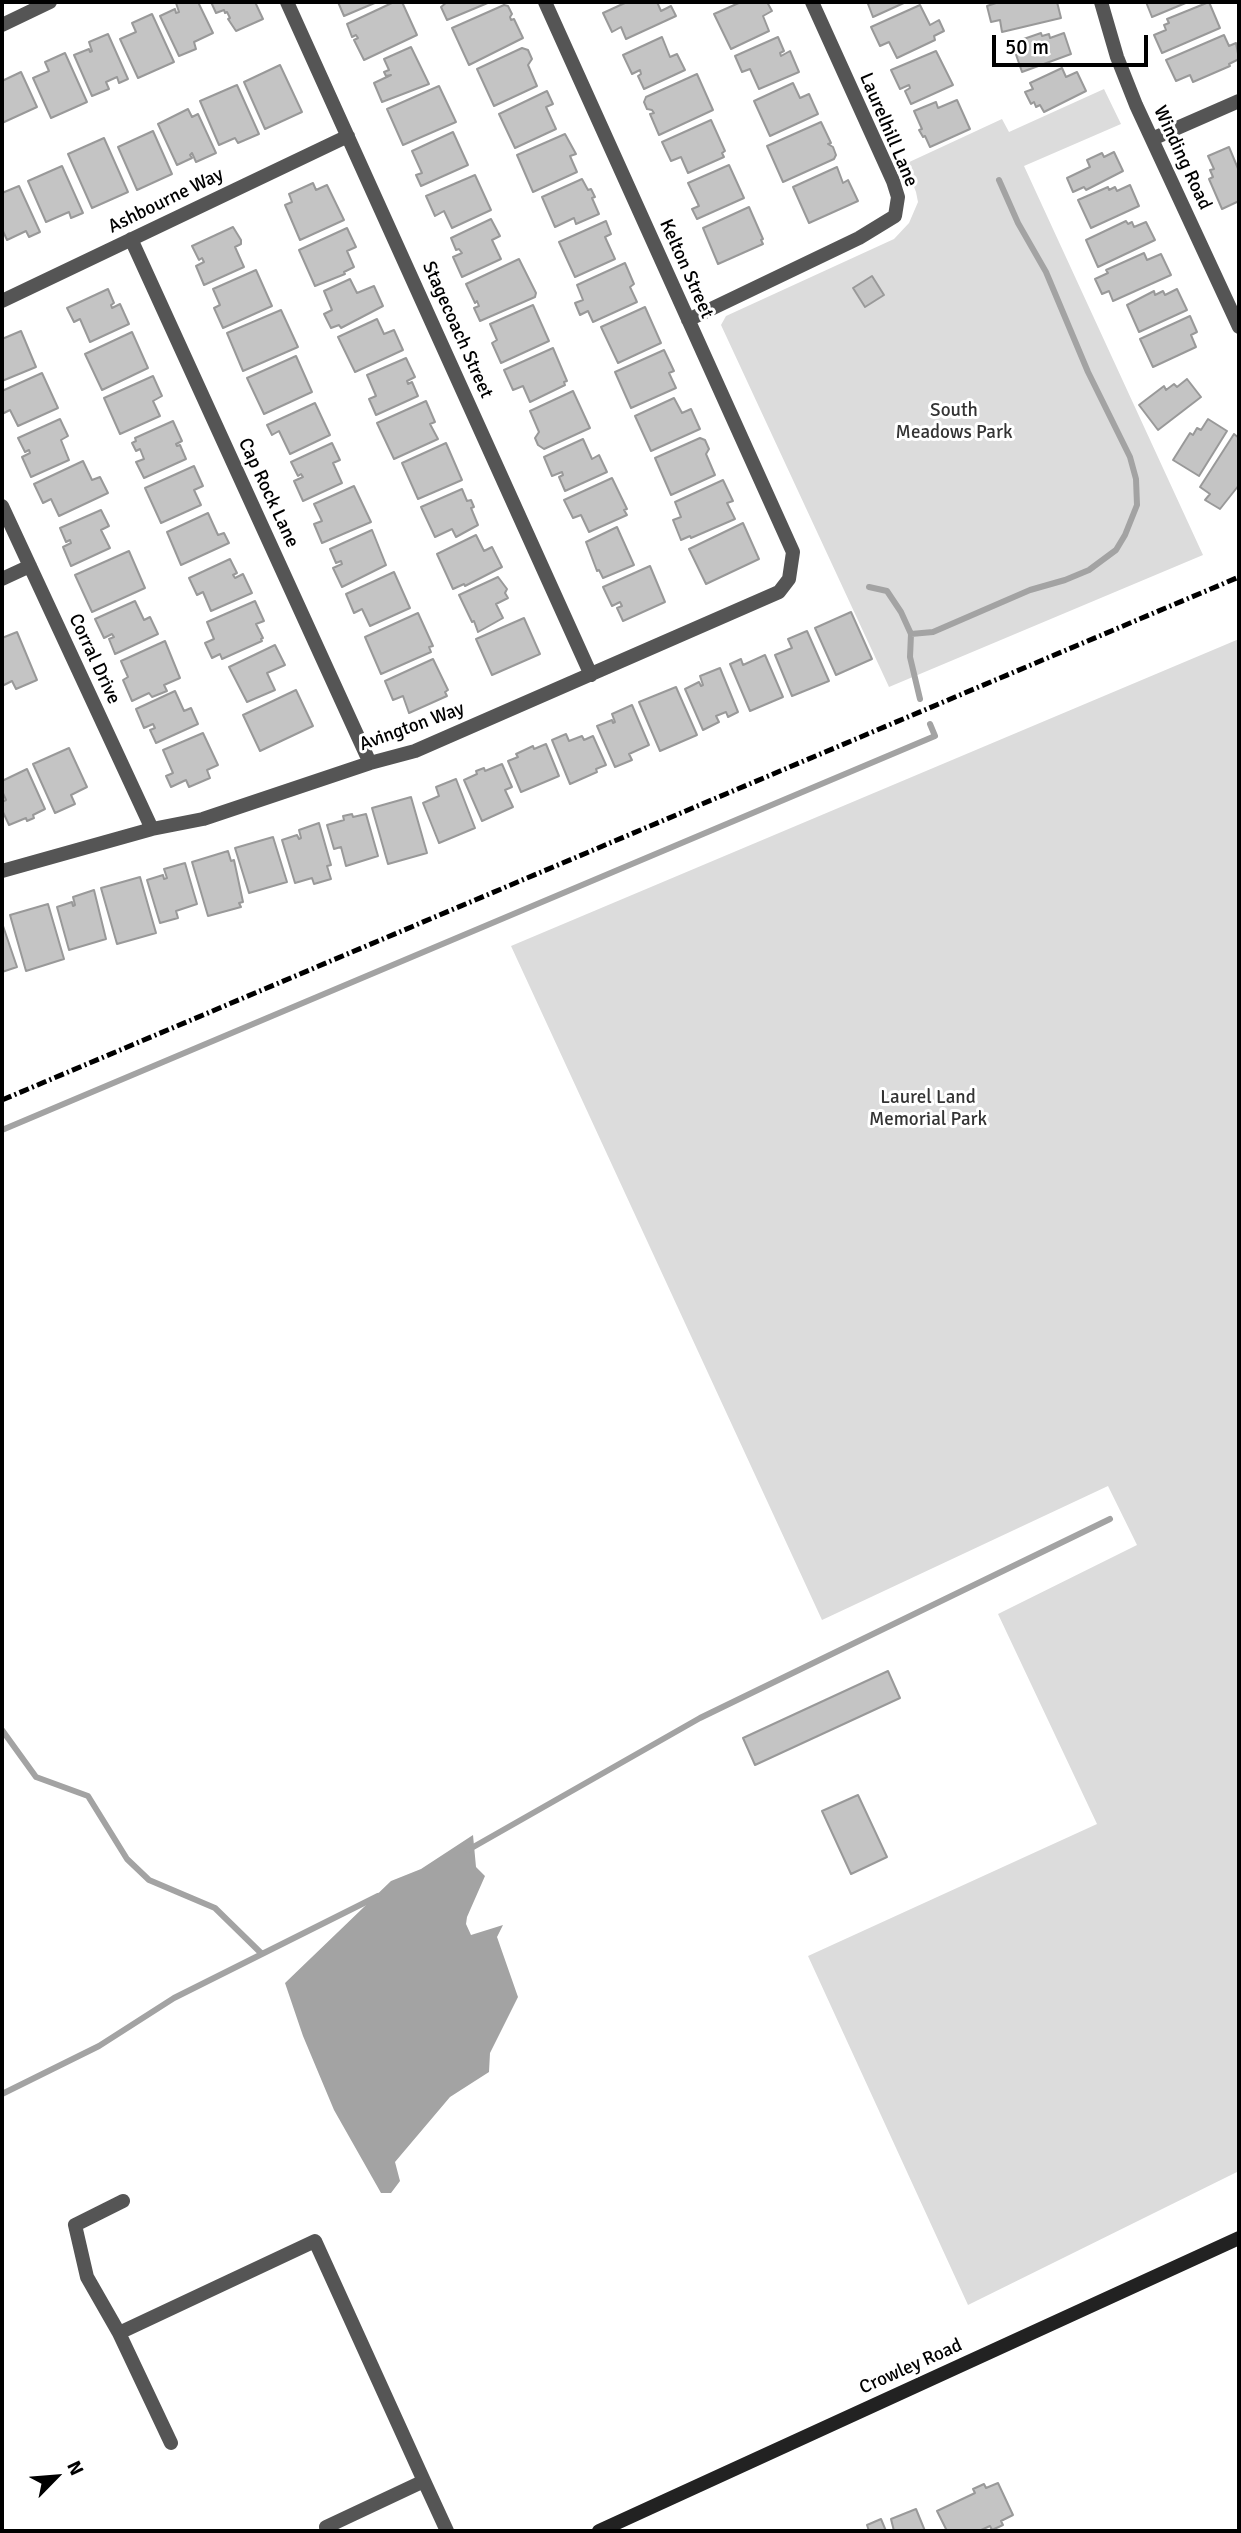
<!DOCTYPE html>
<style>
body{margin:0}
#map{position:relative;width:1241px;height:2533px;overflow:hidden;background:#fff;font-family:Signika,sans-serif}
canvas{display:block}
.frame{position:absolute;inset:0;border:4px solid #000;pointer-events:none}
.north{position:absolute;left:21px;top:2442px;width:70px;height:70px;-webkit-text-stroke:5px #fff;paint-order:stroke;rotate:65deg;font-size:19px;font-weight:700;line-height:28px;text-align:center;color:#000}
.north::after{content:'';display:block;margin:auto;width:24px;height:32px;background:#000;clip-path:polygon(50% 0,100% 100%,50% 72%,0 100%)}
.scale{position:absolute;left:992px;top:35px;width:156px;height:32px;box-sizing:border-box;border:4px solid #000;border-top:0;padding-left:9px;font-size:21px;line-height:24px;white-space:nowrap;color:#000;-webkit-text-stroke:5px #fff;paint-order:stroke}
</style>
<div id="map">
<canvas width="1241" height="2533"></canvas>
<div class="frame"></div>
<div class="north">N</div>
<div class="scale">50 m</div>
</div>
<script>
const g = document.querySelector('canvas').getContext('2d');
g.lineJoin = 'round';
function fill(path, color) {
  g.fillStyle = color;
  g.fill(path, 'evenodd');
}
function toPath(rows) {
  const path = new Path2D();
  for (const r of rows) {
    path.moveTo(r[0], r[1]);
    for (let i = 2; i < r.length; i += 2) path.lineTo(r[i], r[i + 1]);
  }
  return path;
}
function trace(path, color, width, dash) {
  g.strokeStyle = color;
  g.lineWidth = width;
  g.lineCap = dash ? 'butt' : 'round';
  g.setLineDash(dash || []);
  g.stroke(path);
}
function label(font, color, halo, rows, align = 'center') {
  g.font = font + ' Signika,sans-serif';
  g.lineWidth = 6;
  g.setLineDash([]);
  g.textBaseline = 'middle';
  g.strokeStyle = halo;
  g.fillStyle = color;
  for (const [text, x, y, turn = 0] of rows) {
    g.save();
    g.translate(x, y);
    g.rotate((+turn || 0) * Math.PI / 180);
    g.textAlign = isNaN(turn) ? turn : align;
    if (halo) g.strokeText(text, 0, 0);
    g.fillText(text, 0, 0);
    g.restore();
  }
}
fill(toPath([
 [1104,89,1121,124,1024,166,1203,555,889,687,721,325,726,316,894,239,909,223,918,202,916,192,905,164,1002,119,1009,132],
 [1239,639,1239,2171,968,2305,808,1956,1097,1824,998,1614,1137,1545,1108,1486,822,1620,511,946]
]), '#dcdcdc');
fill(toPath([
 [473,1835,476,1867,485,1876,467,1917,466,1924,471,1935,503,1925,497,1937,518,1997,490,2053,489,2072,450,2097,395,2162,400,2181,391,2193,381,2193,334,2110,303,2036,285,1983,391,1881,421,1869]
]), '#a3a3a3');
trace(toPath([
 [869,587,887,591,901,612,911,634,910,657,920,699],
 [911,634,933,632,1030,590,1065,580,1089,570,1116,550,1125,535,1137,505,1136,479,1130,457,1088,372,1046,272,1018,223,999,180],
 [2,1130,935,736,930,724],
 [2,1730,36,1777,88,1796,127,1859,149,1880,215,1908,262,1954],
 [468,1850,700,1718,1110,1519],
 [2,2094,99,2046,174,1998,378,1896]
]), '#a3a3a3', 6);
const building = toPath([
 [198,2,213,33,194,42,196,49,179,56,160,16,175,9,176,13,179,12,176,3,178,2,198,2],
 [211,2,255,2,263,19,236,31,228,19,230,18,227,12,225,13,224,10,216,13,211,2],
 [338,2,377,2,344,16,338,2],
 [394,2,402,2,417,35,364,60,354,40,358,38,356,35,352,37,347,24,394,2],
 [447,2,490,2,447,20,441,7,447,2],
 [627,2,657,2,661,11,671,6,676,16,626,39,621,27,612,32,603,13,627,2],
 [741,2,767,2,772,11,763,16,769,31,731,49,714,14,741,2],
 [871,2,906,2,873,17,868,4,871,2],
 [999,2,1057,2,1061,18,1002,32,1000,20,991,22,987,6,999,2],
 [1146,2,1188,2,1152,17,1146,2],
 [1209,2,1220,28,1162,53,1154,35,1166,30,1164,25,1169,23,1167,19,1209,2],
 [504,5,508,6,512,14,510,17,511,20,514,19,523,38,469,65,452,28,504,5],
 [920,5,930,25,939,20,944,31,934,36,935,40,897,58,889,42,880,46,871,27,920,5],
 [152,14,174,62,138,78,120,39,136,32,132,23,152,14],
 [1041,33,1042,36,1049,34,1050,38,1064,33,1071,54,1022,72,1012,43,1041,33],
 [108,34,128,79,119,83,117,77,106,82,109,89,92,96,74,55,89,49,90,52,92,51,89,42,108,34],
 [1224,35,1229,46,1236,43,1239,59,1229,64,1230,66,1193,82,1190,75,1176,81,1166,60,1224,35],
 [662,37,670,57,677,54,685,70,644,89,638,76,641,74,640,70,632,74,623,55,662,37],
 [778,37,784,51,780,53,781,56,790,51,799,72,759,89,750,69,742,72,735,56,778,37],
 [411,47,429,84,382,102,374,83,391,75,386,76,384,72,389,70,384,59,411,47],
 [522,48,528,50,532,59,528,65,537,86,494,106,477,69,522,48],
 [936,51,953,85,911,104,905,91,910,88,909,85,900,89,891,70,936,51],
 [65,53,87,102,51,118,33,78,49,71,45,62,65,53],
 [280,65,302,112,265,129,244,82,280,65],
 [1062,68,1066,77,1077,72,1086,91,1044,112,1040,105,1036,107,1034,102,1031,104,1025,92,1033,89,1030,83,1062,68],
 [21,72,37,107,2,123,2,81,21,72],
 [697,74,713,110,659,135,650,114,654,113,652,110,647,109,644,102,646,97,697,74],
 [793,83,800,98,809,94,818,114,770,136,754,101,793,83],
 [237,85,259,134,238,143,235,138,219,145,200,101,237,85],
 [439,86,456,122,403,145,387,109,439,86],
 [547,91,553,104,546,107,556,129,515,148,499,114,547,91],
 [957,100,970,129,930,147,925,136,923,137,919,130,922,129,914,111,936,102,938,108,957,100],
 [188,109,192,117,198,114,216,153,196,162,192,153,190,155,192,158,177,165,158,124,188,109],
 [711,120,725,151,722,153,724,157,688,173,681,157,671,161,662,142,711,120],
 [821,122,831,143,828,144,833,147,836,155,834,159,783,182,767,146,821,122],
 [153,131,172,174,137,190,118,147,153,131],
 [453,132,468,165,421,186,416,175,422,173,412,151,453,132],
 [565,134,576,154,570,156,577,172,533,192,517,155,565,134],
 [104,138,128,192,92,208,68,154,104,138],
 [1229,147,1239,171,1239,201,1222,209,1209,179,1213,177,1210,170,1214,169,1208,156,1229,147],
 [1114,152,1123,171,1086,190,1084,187,1073,192,1067,178,1090,167,1087,160,1102,153,1104,157,1114,152],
 [729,165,744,198,697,219,692,209,699,206,688,183,729,165],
 [62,166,83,213,71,218,69,212,46,222,28,181,62,166],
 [837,167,843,183,848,180,858,201,809,223,793,187,837,167],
 [475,175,491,210,452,228,444,211,435,216,426,196,475,175],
 [582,179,588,190,591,189,595,197,592,198,599,214,576,224,574,218,555,227,542,197,582,179],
 [313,183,316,190,327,185,344,220,300,240,285,205,292,202,289,194,313,183],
 [1130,185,1139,206,1091,228,1078,200,1108,187,1109,190,1115,187,1117,191,1130,185],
 [19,186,40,232,29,237,26,231,7,240,2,229,2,193,19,186],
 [749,207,763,239,761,240,763,244,718,264,703,228,749,207],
 [491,219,500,236,492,240,501,259,462,277,453,257,462,253,459,249,456,250,451,238,491,219],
 [606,221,611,234,605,237,615,259,575,277,559,242,606,221],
 [1126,221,1128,224,1132,222,1134,227,1146,222,1155,240,1098,267,1086,240,1126,221],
 [233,227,241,240,241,244,235,247,244,267,204,285,196,266,204,262,202,258,199,260,192,246,233,227],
 [347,228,356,247,347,251,354,267,344,272,345,274,315,286,299,250,347,228],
 [1144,253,1147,260,1161,254,1171,275,1113,301,1109,291,1102,294,1095,279,1108,273,1106,270,1144,253],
 [519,259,536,293,535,297,480,321,474,308,479,306,477,301,475,303,466,284,519,259],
 [625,263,634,284,630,287,637,302,593,322,588,311,580,315,575,303,583,300,577,285,625,263],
 [256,270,272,306,223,328,214,308,220,305,213,289,256,270],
 [872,276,884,295,865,307,853,288,872,276],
 [350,279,357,293,374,286,383,306,341,328,339,325,331,328,324,314,332,310,324,291,350,279],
 [108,289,114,303,111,305,112,308,120,304,129,324,90,342,80,319,74,322,67,308,108,289],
 [1177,289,1187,310,1139,332,1127,305,1154,291,1155,295,1163,291,1165,295,1177,289],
 [533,305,549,341,501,363,492,343,497,340,490,324,533,305],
 [645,307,661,343,618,363,601,327,645,307],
 [281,310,298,347,243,371,227,333,281,310],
 [1190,316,1197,332,1191,335,1196,347,1153,367,1140,339,1190,316],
 [377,319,384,334,394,330,403,350,355,372,338,337,377,319],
 [21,331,36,367,2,381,2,339,21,331],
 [132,332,148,368,102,390,85,354,132,332],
 [553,348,567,381,564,382,565,385,530,402,523,386,513,390,504,370,553,348],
 [664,350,674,371,669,373,676,388,631,408,615,372,664,350],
 [296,356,312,392,264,414,247,378,296,356],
 [406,358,415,377,407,381,408,384,412,382,418,396,376,415,369,399,376,396,367,375,406,358],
 [42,373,58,408,18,426,10,410,2,414,2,391,42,373],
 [153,376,162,396,153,401,160,416,120,434,104,398,153,376],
 [1187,379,1201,397,1158,430,1139,405,1164,386,1166,390,1174,384,1177,387,1187,379],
 [573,391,590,428,544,449,538,445,535,438,539,432,530,411,573,391],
 [674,398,682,413,691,409,700,429,651,451,635,416,674,398],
 [426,401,435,422,430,424,438,439,394,459,377,423,426,401],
 [315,403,330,435,290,454,279,431,272,435,267,425,315,403],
 [60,419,68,436,61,440,69,460,31,477,22,457,30,453,29,450,25,452,18,438,60,419],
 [1208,419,1227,431,1199,476,1173,460,1190,433,1193,435,1197,428,1201,430,1208,419],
 [173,421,182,441,176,444,177,446,180,445,186,459,144,478,136,462,144,459,140,449,136,451,132,443,136,441,135,438,173,421],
 [1234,434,1239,438,1239,485,1220,509,1205,500,1210,494,1200,487,1234,434],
 [700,438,705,440,709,449,706,454,715,475,671,495,655,458,700,438],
 [583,439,592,459,599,455,607,472,565,491,559,477,563,475,562,472,552,476,544,457,583,439],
 [332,443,340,460,333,463,342,483,303,501,294,481,303,477,301,474,298,476,291,462,332,443],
 [446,443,462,480,418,499,402,463,446,443],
 [83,461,92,480,100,477,108,493,59,516,51,499,43,503,34,484,83,461],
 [194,466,203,486,194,490,201,505,161,523,145,488,194,466],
 [612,478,627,509,624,510,627,515,589,532,581,515,573,518,564,500,612,478],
 [723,480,733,501,727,503,735,519,691,538,690,536,681,540,673,520,681,517,675,502,723,480],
 [354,486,371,522,322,543,314,524,322,521,314,504,354,486],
 [462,489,467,501,471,500,474,507,471,508,478,525,456,537,452,529,435,537,421,507,462,489],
 [101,510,109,526,101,530,110,548,71,566,63,547,71,543,70,540,66,542,60,528,101,510],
 [208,513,218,535,224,533,229,543,181,565,167,532,208,513],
 [743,523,759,559,706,584,689,549,743,523],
 [617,527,634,565,603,578,599,570,597,571,586,542,617,527],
 [372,530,386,565,342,587,333,568,342,564,341,561,336,563,330,549,372,530],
 [476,535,484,551,492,547,502,567,465,586,464,584,453,589,437,554,476,535],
 [129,551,145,588,92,612,75,575,129,551],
 [230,559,237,573,233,575,235,578,243,574,252,593,211,611,203,592,197,595,189,578,230,559],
 [650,566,665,602,623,621,617,608,622,606,620,602,612,606,603,587,650,566],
 [394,572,410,608,370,626,362,609,354,613,346,594,394,572],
 [498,577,507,589,505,593,508,598,496,604,503,618,478,632,474,621,472,622,459,595,498,577],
 [135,601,144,620,150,617,158,634,115,654,109,639,114,637,112,634,104,638,95,619,135,601],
 [255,601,264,621,256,624,263,638,261,639,262,641,222,659,220,654,212,658,205,643,214,639,207,622,255,601],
 [851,612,872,659,836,675,815,628,851,612],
 [418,613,433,646,429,647,431,652,381,674,365,637,418,613],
 [524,618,540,654,492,675,476,639,524,618],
 [807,631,829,681,792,696,775,655,792,648,788,639,807,631],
 [17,632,37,680,16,689,12,681,2,686,2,638,17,632],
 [165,641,180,678,164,685,167,691,152,697,149,693,132,701,123,680,128,677,121,661,165,641],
 [275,645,285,665,267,673,275,690,247,702,229,667,275,645],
 [765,655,783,697,750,711,730,664,741,659,743,665,765,655],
 [433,659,448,690,445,692,447,696,409,713,403,696,393,700,385,681,433,659],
 [720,668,738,712,728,717,726,712,716,716,719,722,703,730,685,689,699,682,701,686,703,685,700,676,720,668],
 [676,687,697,735,660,751,639,702,676,687],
 [296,690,313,726,260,751,243,715,296,690],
 [175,691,184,711,191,708,198,724,156,743,150,730,155,728,153,724,144,728,136,709,175,691],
 [632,705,649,745,629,754,632,760,615,767,597,726,612,720,613,723,615,722,612,714,632,705],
 [203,733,218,765,207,770,210,778,189,787,186,780,171,787,166,776,173,773,163,750,203,733],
 [566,734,569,741,582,736,584,740,593,736,606,765,596,769,597,772,570,784,552,740,566,734],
 [546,744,559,776,521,792,508,761,518,757,516,754,533,746,534,749,546,744],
 [69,748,87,787,71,795,75,804,55,813,33,764,69,748],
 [502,764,512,787,505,790,513,807,482,821,464,780,477,774,476,771,484,768,485,771,502,764],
 [27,769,45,809,33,815,34,818,27,821,26,818,9,825,2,810,2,802,6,800,2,791,2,781,27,769],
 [456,779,475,828,439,843,423,803,439,796,436,787,456,779],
 [411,797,427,853,388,864,372,808,411,797],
 [352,814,353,817,366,814,378,856,346,866,341,847,334,849,327,825,344,820,343,816,352,814],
 [319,823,331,865,327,866,331,879,314,884,312,878,295,883,282,840,297,835,299,839,301,838,299,830,319,823],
 [273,837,287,882,249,893,235,848,273,837],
 [228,851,231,861,234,860,243,902,239,903,241,907,208,916,192,862,228,851],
 [185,863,197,904,176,911,178,918,160,923,147,880,163,875,164,879,167,878,164,869,185,863],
 [140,877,156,933,117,944,101,888,140,877],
 [94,890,106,939,69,950,57,907,72,902,73,906,75,905,73,897,94,890],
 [48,904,64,959,26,971,10,915,48,904],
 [2,923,17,967,2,972,2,923],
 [888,1671,900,1698,755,1765,743,1738,888,1671],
 [858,1795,887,1857,851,1874,822,1811,858,1795],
 [998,2483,1013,2515,1001,2521,1003,2525,992,2530,990,2526,979,2531,947,2531,937,2511,975,2493,973,2489,984,2484,986,2488,998,2483],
 [916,2509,925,2531,894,2531,891,2519,916,2509],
 [881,2519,886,2531,869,2531,867,2525,881,2519]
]);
fill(building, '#c4c4c4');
trace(building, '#999', 2);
trace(toPath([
 [287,2,591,675],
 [1101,2,1117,57,1136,105,1239,327],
 [2,25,50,2],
 [1152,139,1239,101],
 [131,239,370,763],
 [2,301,348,136],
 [688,320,859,238,895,216,898,197,893,181,812,2],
 [2,506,152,829],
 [2,579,30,566],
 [2,871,152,829,203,819,370,763,415,751,779,592,789,579,793,552,545,2],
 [123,2201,75,2225,87,2277,119,2333,315,2241,424,2481,326,2527],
 [119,2333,171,2443],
 [424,2481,447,2531]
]), '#555', 14);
trace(toPath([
 [599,2531,1239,2238]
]), '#222', 14);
trace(toPath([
 [2,1100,1239,577]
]), '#000', 5, [10, 3.5, 2, 3.5]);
label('19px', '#000', '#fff', [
 ["Laurelhill Lane",888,130,67],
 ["Winding Road",1182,158,65],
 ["Ashbourne Way",166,201,-26],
 ["Kelton Street",686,269,66],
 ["Stagecoach Street",457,330,66],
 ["Cap Rock Lane",268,493,65],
 ["Corral Drive",94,659,65],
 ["Avington Way",412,727,-20],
 ["Crowley Road",911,2367,-24]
]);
label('19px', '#333', '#fff', [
 ["South",954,411],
 ["Meadows Park",954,433],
 ["Laurel Land",928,1098],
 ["Memorial Park",928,1120]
]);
</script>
